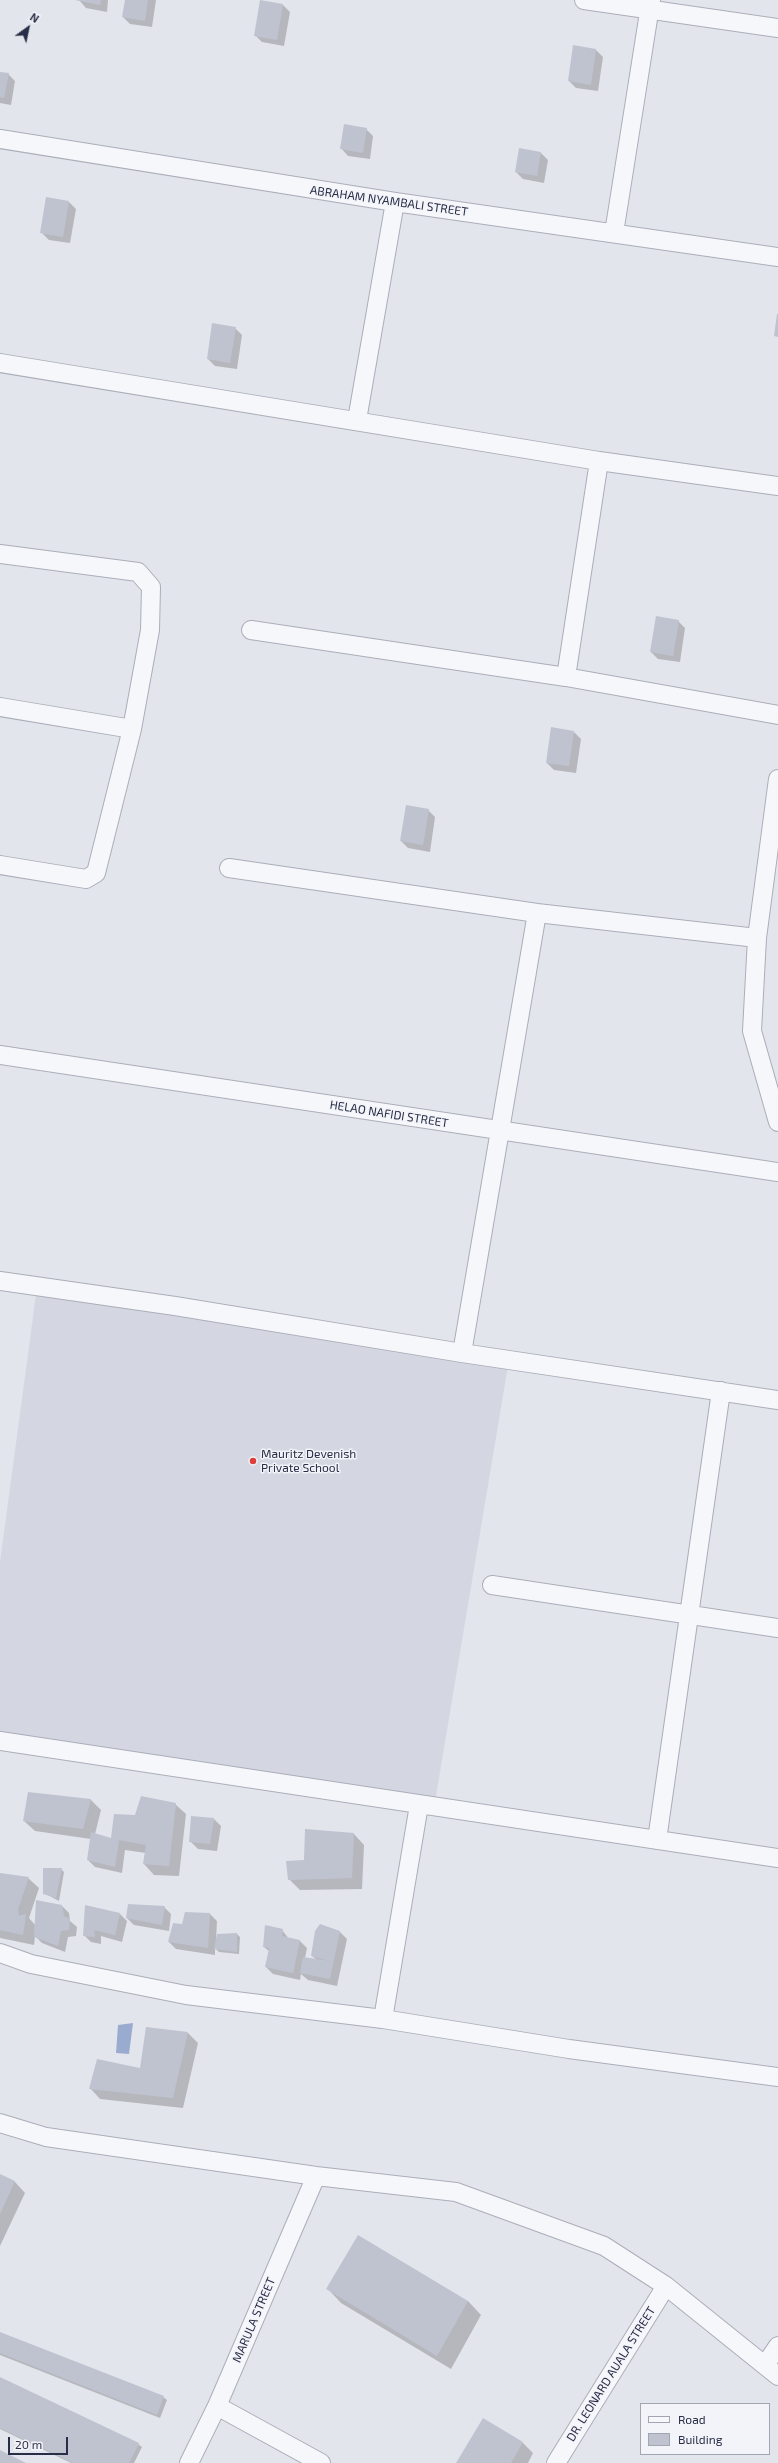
<!DOCTYPE html>
<style>
body{margin:0}
#map{position:relative;width:778px;height:2463px;overflow:hidden;background:#e3e5ec;font-family:"Exo 2",sans-serif}
canvas{display:block}
.legend{position:absolute;left:640px;top:2403px;width:130px;height:52px;box-sizing:border-box;background:#f3f4f9;border:1px solid #a2a5b2;margin:0;padding:5px 7px;list-style:none;font-size:12px;color:#282e47}
.legend li{display:flex;align-items:center;gap:8px;height:20px}
.legend b{width:20px;border:1px solid #a2a5b2}
.north{position:absolute;left:8px;top:8px;width:40px;height:40px;-webkit-text-stroke:3px #f3f4f9;paint-order:stroke;rotate:33deg;font-size:11px;font-weight:700;line-height:16px;text-align:center;color:#282e47}
.north::after{content:'';display:block;margin:auto;width:14px;height:18px;background:#282e47;clip-path:polygon(50% 0,100% 100%,50% 72%,0 100%)}
.scale{position:absolute;left:8px;top:2437px;width:60px;height:18px;box-sizing:border-box;border:2px solid #282e47;border-top:0;padding-left:5px;font-size:12px;line-height:14px;white-space:nowrap;color:#282e47;-webkit-text-stroke:3px #f3f4f9;paint-order:stroke}
</style>
<div id="map">
<canvas width="778" height="2463"></canvas>
<ul class="legend">
<li><b style="height:5px;background:#f6f7fa"></b>Road</li>
<li><b style="height:11px;background:#bfc3d0"></b>Building</li>
</ul>
<div class="north">N</div>
<div class="scale">20 m</div>
</div>
<script>
const g = document.querySelector('canvas').getContext('2d');
g.lineJoin = 'round';
function fill(path, color) {
  g.fillStyle = color;
  g.fill(path, 'evenodd');
}
function toPath(rows) {
  const path = new Path2D();
  for (const r of rows) {
    path.moveTo(r[0], r[1]);
    for (let i = 2; i < r.length; i += 2) path.lineTo(r[i], r[i + 1]);
  }
  return path;
}
function trace(path, color, width, dash) {
  g.strokeStyle = color;
  g.lineWidth = width;
  g.lineCap = dash ? 'butt' : 'round';
  g.setLineDash(dash || []);
  g.stroke(path);
}
function label(font, color, halo, rows, align = 'center') {
  g.font = font + ' "Exo 2",sans-serif';
  g.lineWidth = 3;
  g.setLineDash([]);
  g.textBaseline = 'middle';
  g.strokeStyle = halo;
  g.fillStyle = color;
  for (const [text, x, y, turn = 0] of rows) {
    g.save();
    g.translate(x, y);
    g.rotate((+turn || 0) * Math.PI / 180);
    g.textAlign = isNaN(turn) ? turn : align;
    if (halo) g.strokeText(text, 0, 0);
    g.fillText(text, 0, 0);
    g.restore();
  }
}
fill(toPath([
 [37,1287,509,1360,434,1808,0,1741,0,1562]
]), '#d4d7e2');
fill(toPath([
 [133,2023,129,2054,116,2053,118,2025]
]), '#9aabd0');
fill(toPath([
 [79,0,108,0,107,12,86,8],
 [126,0,156,0,152,27,130,24,123,17],
 [283,5,290,12,284,46,262,42,255,35],
 [574,46,596,50,603,57,598,91,576,88,569,81],
 [0,73,8,74,15,81,11,105,0,103],
 [366,129,373,136,370,159,348,156,341,148],
 [541,153,548,160,544,183,523,179,516,172],
 [69,202,76,209,70,243,49,240,42,233],
 [235,328,242,335,237,369,215,366,208,359],
 [678,621,685,628,680,662,658,659,651,652],
 [574,732,581,739,576,773,554,770,547,763],
 [428,810,435,817,430,852,408,848,401,841],
 [91,1800,101,1810,95,1834,112,1839,136,1816,175,1804,186,1814,179,1876,154,1875,144,1864,146,1853,125,1850,122,1873,95,1867,88,1860,91,1839,35,1831,24,1821],
 [214,1819,221,1826,217,1851,198,1849,190,1841],
 [354,1834,364,1845,362,1889,300,1890,289,1879,305,1861],
 [61,1869,64,1872,59,1901,44,1893],
 [0,1874,28,1878,39,1888,29,1918,35,1925,61,1905,69,1913,70,1921,77,1927,76,1936,68,1937,65,1952,42,1943,35,1936,34,1945,0,1938],
 [164,1907,171,1914,169,1931,134,1925,127,1918],
 [185,1913,210,1914,217,1921,216,1940,237,1934,240,1937,239,1954,219,1952,215,1948,215,1955,176,1949,169,1942,183,1925],
 [120,1914,127,1921,122,1942,101,1936,101,1944,91,1942,84,1935],
 [282,1930,289,1939,300,1941,307,1948,305,1958,316,1959,312,1956,340,1932,347,1939,337,1986,308,1980,301,1974,300,1980,273,1974,266,1967,270,1952,264,1947],
 [188,2033,198,2043,183,2108,100,2099,90,2088,141,2070],
 [0,2175,15,2182,25,2193,0,2246],
 [328,2289,468,2301,481,2315,451,2369,341,2303],
 [0,2333,163,2397,167,2400,160,2418,0,2355],
 [0,2378,138,2444,142,2447,134,2463,71,2463,0,2429],
 [483,2419,523,2443,533,2453,528,2463,457,2463]
]), '#0003');
fill(toPath([
 [75,0,101,0,100,5],
 [125,0,148,0,145,21,122,17],
 [260,0,283,4,277,40,254,36],
 [573,45,596,49,591,85,568,81],
 [0,72,9,73,4,98,0,97],
 [344,124,367,128,363,153,340,149],
 [519,148,541,152,537,176,515,172],
 [46,197,69,201,63,237,40,233],
 [777,314,778,314,778,337,774,336],
 [212,323,236,327,230,363,207,359],
 [656,616,679,620,673,656,650,652],
 [551,727,574,731,569,766,546,763],
 [406,805,429,809,423,845,400,841],
 [28,1792,91,1799,83,1829,23,1821],
 [141,1796,176,1803,169,1866,143,1864,146,1845,119,1840,115,1867,87,1860,91,1832,111,1838,114,1814,135,1815],
 [191,1816,214,1818,210,1844,189,1842],
 [305,1829,354,1833,352,1878,288,1880,286,1861,304,1860],
 [43,1868,62,1868,56,1898,43,1894],
 [0,1873,29,1877,18,1909,19,1916,26,1914,23,1935,0,1930],
 [36,1900,62,1905,64,1916,70,1919,69,1930,61,1931,58,1946,34,1937],
 [128,1904,165,1906,162,1925,126,1918],
 [85,1905,120,1913,115,1935,94,1930,95,1937,83,1936],
 [185,1912,210,1913,208,1948,168,1942,173,1923,182,1924],
 [320,1924,340,1931,330,1979,300,1973,303,1957,330,1961,311,1956,315,1931],
 [265,1925,283,1929,282,1936,300,1940,293,1973,265,1967,269,1948,263,1947],
 [237,1933,237,1952,214,1949,217,1934],
 [146,2027,188,2032,173,2098,89,2089,97,2059,140,2068],
 [0,2174,15,2181,0,2214],
 [358,2235,468,2301,437,2356,326,2289],
 [0,2332,164,2396,157,2415,0,2353],
 [0,2377,139,2443,129,2463,73,2463,0,2428],
 [483,2418,523,2442,511,2463,456,2463],
 [0,2450,26,2463,0,2463]
]), '#bfc3d0');
const minor = toPath([
 [584,0,778,28],
 [0,139,395,202,778,257],
 [614,233,651,0],
 [0,363,599,461,778,486],
 [357,420,395,202],
 [0,554,138,572,151,587,150,630,132,729,96,873,86,879,0,865],
 [251,630,566,677,599,461],
 [566,677,778,715],
 [0,707,132,729],
 [229,868,537,913,462,1353],
 [537,913,757,938,778,779],
 [757,938,752,1031,778,1122],
 [0,1055,778,1172],
 [0,1281,175,1306,462,1353,778,1400],
 [492,1585,778,1628],
 [0,1741,778,1858],
 [657,1840,721,1391],
 [0,1953,31,1964,186,1995,383,2019,569,2049,778,2077],
 [383,2019,419,1805],
 [0,2123,46,2137,316,2176,456,2192,604,2246,666,2286,778,2376],
 [765,2365,778,2346],
 [217,2406,321,2463],
 [189,2463,217,2406,316,2176],
 [556,2463,666,2286]
]);
trace(minor, '#abaeba', 20);
trace(minor, '#f6f7fa', 18);
for (const [x, y, r, color] of [
 [253,1461,4,"#dd3e3c"]
]) {
  const dot = new Path2D();
  dot.arc(x, y, r, 0, 2 * Math.PI);
  g.fillStyle = color;
  g.fill(dot);
  trace(dot, '#f3f4f9', 1.5);
}
label('12px', '#282e47', '#f3f4f9', [
 ["ABRAHAM NYAMBALI STREET",389,201,8],
 ["HELAO NAFIDI STREET",389,1114,9],
 ["MARULA STREET",254,2320,-67],
 ["DR. LEONARD AUALA STREET",611,2374,-58]
]);
label('12px', '#282e47', '#f3f4f9', [
 ["Mauritz Devenish",261,1454],
 ["Private School",261,1468]
], 'left');
</script>
